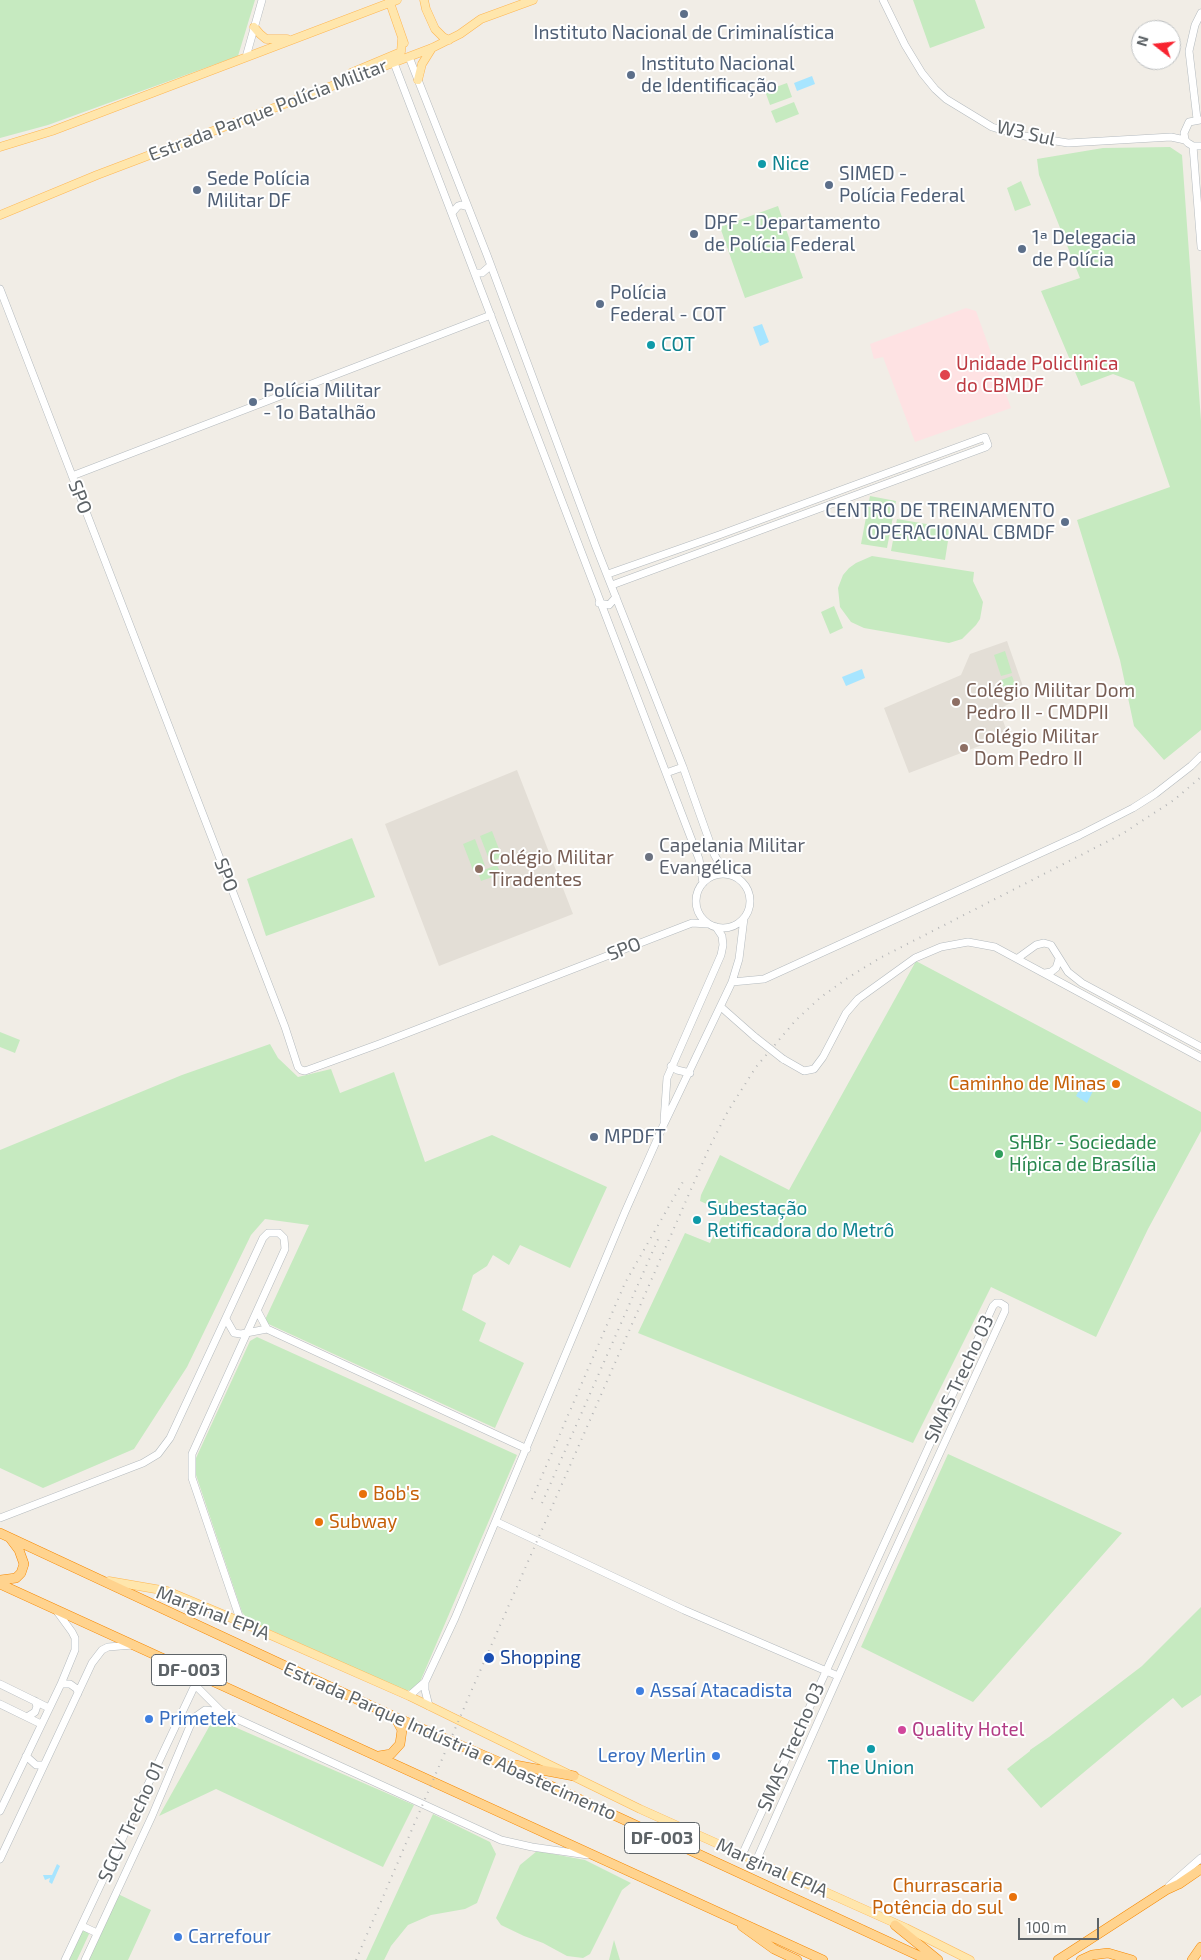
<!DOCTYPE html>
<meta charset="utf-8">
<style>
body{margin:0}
#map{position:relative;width:1201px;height:1960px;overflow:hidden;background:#f1ede6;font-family:"Exo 2",sans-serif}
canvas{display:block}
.north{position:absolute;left:1131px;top:20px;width:50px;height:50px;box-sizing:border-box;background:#fff;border:1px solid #bec1c2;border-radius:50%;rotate:286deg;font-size:14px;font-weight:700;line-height:20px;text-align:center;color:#5d6367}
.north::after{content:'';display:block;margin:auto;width:18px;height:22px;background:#f82430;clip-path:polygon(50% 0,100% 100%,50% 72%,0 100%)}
.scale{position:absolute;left:1018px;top:1918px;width:81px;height:22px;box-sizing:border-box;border:2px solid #5d6367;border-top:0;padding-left:6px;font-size:15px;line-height:18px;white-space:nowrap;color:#5d6367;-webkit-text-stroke:4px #fff;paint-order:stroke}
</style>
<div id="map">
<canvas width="1201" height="1960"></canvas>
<div class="north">N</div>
<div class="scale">100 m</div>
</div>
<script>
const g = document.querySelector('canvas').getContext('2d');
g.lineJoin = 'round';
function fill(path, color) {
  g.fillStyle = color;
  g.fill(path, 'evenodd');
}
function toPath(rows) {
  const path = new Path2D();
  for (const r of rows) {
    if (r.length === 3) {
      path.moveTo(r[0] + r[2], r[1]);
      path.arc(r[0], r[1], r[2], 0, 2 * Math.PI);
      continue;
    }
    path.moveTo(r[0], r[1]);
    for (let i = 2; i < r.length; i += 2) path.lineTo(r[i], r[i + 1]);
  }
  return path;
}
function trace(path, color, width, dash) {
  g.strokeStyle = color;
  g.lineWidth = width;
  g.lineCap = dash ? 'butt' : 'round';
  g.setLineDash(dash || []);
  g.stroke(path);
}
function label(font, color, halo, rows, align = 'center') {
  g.font = font + ' "Exo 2",sans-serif';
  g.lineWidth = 4;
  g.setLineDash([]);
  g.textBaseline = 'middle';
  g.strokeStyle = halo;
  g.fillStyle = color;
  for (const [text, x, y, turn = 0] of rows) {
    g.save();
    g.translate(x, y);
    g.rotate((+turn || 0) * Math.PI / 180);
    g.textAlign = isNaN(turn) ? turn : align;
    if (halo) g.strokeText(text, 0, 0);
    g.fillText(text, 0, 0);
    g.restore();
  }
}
fill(toPath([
 [1007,641,1026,695,999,709,1008,735,909,773,884,708,961,675,970,654],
 [517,770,573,914,439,966,385,824]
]), '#e3ded6');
fill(toPath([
 [966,308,976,311,1011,408,915,442,883,357,874,359,870,344]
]), '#fee2e3');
fill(toPath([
 [0,0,255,0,238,56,48,125,0,138],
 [913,0,975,0,985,28,930,48],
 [787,83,792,97,770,105,765,91],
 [794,102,799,114,776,123,771,111],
 [1170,147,1182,155,1201,421,1201,730,1164,760,1134,726,1120,660,1077,520,1170,487,1134,382,1113,374,1081,386,1041,291,1080,278,1039,175,1037,159,1103,148],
 [1021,181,1031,205,1015,211,1007,188],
 [778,206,803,278,745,298,720,227],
 [870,496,896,501,887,548,861,544],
 [897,519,950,528,945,560,891,551],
 [872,556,974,572,973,581,983,602,980,619,976,625,962,639,949,643,864,628,851,622,840,607,838,588,843,575,849,568,856,563],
 [834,606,843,628,830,634,821,612],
 [1005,651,1012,673,1001,676,994,655],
 [1012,676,1019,695,1008,699,1001,680],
 [492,831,502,857,490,862,480,836],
 [352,838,375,897,266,936,247,879],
 [475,839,485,866,473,870,463,844],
 [497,865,501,874,481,881,478,872],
 [916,961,1201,1112,1201,1131,1148,1229,1096,1337,991,1287,913,1443,638,1333,685,1233,710,1243,724,1212,700,1201,701,1195,720,1155,789,1190],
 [0,1032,20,1040,15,1053,0,1047],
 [270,1044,278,1058,298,1077,331,1069,340,1093,394,1072,425,1162,492,1135,607,1187,570,1268,520,1245,509,1265,493,1255,487,1266,473,1275,462,1310,486,1323,479,1341,524,1363,495,1428,264,1322,309,1225,265,1219,251,1235,187,1367,134,1449,43,1488,0,1468,0,1150,182,1075],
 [257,1337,517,1455,420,1682,415,1689,406,1691,248,1620,242,1612,195,1472,196,1458,250,1341],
 [948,1454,1122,1533,973,1702,861,1647],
 [1201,1607,1201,1695,1182,1708,1173,1698,1041,1808,1007,1769,1030,1751,1030,1750,1049,1737,1142,1666],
 [214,1718,414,1805,383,1867,216,1789,159,1816],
 [433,1814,490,1842,496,1854,477,1903,465,1909,431,1915,408,1925,391,1946,384,1960,366,1960],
 [537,1851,585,1860,631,1883,622,1890,590,1954,583,1958,567,1956,543,1943,524,1936,501,1925,496,1918,520,1865],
 [118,1894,151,1910,128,1960,87,1960],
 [85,1930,89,1934,77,1960,69,1960,81,1932],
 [614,1940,620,1960,609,1960]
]), '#c6eac0');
fill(toPath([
 [812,76,815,84,797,91,794,83],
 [762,324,769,342,760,346,753,327],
 [862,669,865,678,846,686,842,677],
 [1082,1084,1093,1091,1087,1103,1076,1096],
 [57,1864,60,1866,52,1884,49,1882,50,1878,45,1880,43,1875,52,1875]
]), '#a7e5ff');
const secondary = toPath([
 [883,0,905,45,922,73,935,89,946,99,992,127,1018,135,1068,143,1171,137,1185,140],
 [246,57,262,0],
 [409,57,487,255,596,547,683,767,714,854,725,874],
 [394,63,699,859,703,883],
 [1197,119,1189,51,1195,25,1201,13],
 [1200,120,1189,122,1184,133,1185,140,1188,143,1193,146,1201,146],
 [1193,146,1201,247],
 [452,213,458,206,461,205,468,207],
 [475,273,482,273,490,266],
 [0,289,285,1027,298,1067,301,1070,305,1071,379,1044,692,923,708,924],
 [72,476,491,315],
 [608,574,719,535,985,437,988,445,986,447,612,585],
 [599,603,609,605,616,597],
 [666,773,683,767],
 [723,901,27],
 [1018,958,1036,945,1044,943,1051,945,1068,972,1082,983,1201,1047],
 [1045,973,1051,972,1056,968,1059,959],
 [732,982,764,979,1080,835,1133,808,1155,794,1191,766,1201,756],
 [721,1007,755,1037],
 [783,1059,804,1071,814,1069,823,1057,846,1013,858,999,915,958,941,947,968,942,995,947,1201,1058],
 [671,1066,677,1070,690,1073],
 [664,1121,667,1078,721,955,723,945,722,936,716,927],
 [258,1312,267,1329,527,1449],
 [226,1319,234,1333,241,1334,267,1329],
 [0,1518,143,1463,158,1454,170,1438,263,1238,268,1233,279,1233,284,1238,285,1249,192,1454,192,1478,241,1622],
 [497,1522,684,1610,838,1676],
 [178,1665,182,1672,222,1712,501,1840,532,1847,588,1855],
 [425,1682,425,1690,429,1706],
 [0,1684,49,1708],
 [61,1684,70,1684,77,1689,78,1693],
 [409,1696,425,1682,455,1618,625,1212,664,1124,732,982,739,959,744,918],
 [0,1704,41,1724],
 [27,1717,35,1712,37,1706,35,1701],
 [26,1756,36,1765,44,1765],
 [0,1811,61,1684,75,1650,75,1638,72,1632,56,1610],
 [742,1855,993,1306,996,1303,1000,1303,1005,1306,1005,1311,880,1583,756,1861],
 [0,1859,92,1663,102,1650,108,1647,133,1645],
 [1169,1886,1201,1858],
 [82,1926,97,1933],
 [65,1960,195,1685],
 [85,1960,152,1816,190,1726,195,1717,205,1710,222,1712]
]);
const primary = toPath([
 [389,0,404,43],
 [424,0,426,9,435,29,443,37,449,40],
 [254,27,260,34,266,39,287,39],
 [351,73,401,52,402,39],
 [418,80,422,64,432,48],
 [0,147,52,131,397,0],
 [0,215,97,175,432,48,460,34,481,19,533,0],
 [109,1581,167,1591,241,1622,409,1696,640,1809,906,1928,970,1960]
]);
const highway = toPath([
 [0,1533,395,1717,501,1763,928,1960],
 [0,1580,16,1578,21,1573,24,1564,19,1550,10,1538],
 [0,1584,823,1960],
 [379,1756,391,1754,400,1744,402,1730,395,1717],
 [515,1765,574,1776],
 [895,1925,938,1960],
 [742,1926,774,1949,797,1960],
 [1058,1960,1166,1890,1179,1884,1201,1869],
 [1081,1960,1092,1955,1108,1953,1132,1960],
 [1192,1960,1201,1947]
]);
trace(secondary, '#b4babe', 8);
trace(primary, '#feb652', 9);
trace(highway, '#f68800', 10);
trace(secondary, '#fff', 7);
trace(primary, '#ffe6ac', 8);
trace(highway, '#ffd38e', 9);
trace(toPath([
 [532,1499,625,1283,684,1180],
 [542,1503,659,1237],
 [356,1960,470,1694,710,1146,728,1111,756,1067,796,1020,821,997,849,977,880,958,1122,834,1174,800,1201,777]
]), '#b5b6b7', 2, [1, 6]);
const secondaryBridge = toPath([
 [755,1037,783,1059]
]);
trace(secondaryBridge, '#b4babe', 8, []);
trace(secondaryBridge, '#fff', 7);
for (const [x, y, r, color] of [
 [684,14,5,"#5c6f8a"],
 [631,75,5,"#5c6f8a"],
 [762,164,5,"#0f9aa8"],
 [829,185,5,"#5c6f8a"],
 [197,190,5,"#5c6f8a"],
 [694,234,5,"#5c6f8a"],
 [1022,249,5,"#5c6f8a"],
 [600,304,5,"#5c6f8a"],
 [651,345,5,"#0f9aa8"],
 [945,375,6,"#e0444e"],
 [253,402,5,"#5c6f8a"],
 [1065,522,5,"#5c6f8a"],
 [956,702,5,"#8d6e63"],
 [964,748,5,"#8d6e63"],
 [649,857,5,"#6b7280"],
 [479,869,5,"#8d6e63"],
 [1116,1084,5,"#e8710a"],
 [594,1137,5,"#5c6f8a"],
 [999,1154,5,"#2e9e5b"],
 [697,1220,5,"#0f9aa8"],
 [363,1494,5,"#e8710a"],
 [319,1522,5,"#e8710a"],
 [489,1658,6,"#1a4fb4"],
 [640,1691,5,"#3f7fe0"],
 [149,1719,5,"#3f7fe0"],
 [902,1730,5,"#d1479c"],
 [871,1749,5,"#0f9aa8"],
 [716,1756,5,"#3f7fe0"],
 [1013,1897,5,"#e8710a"],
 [178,1937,5,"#3f7fe0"]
]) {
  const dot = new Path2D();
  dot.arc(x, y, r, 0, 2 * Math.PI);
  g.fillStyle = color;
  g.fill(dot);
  trace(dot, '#fff', 2);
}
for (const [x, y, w] of [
 [189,1670,75],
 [662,1838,75]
]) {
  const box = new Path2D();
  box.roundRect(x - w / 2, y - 15.5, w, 31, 4);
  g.fillStyle = '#fff';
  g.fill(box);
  trace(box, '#5d6367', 1);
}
label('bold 18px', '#5d6367', null, [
 ["DF-003",189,1670],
 ["DF-003",662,1838]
]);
label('19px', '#4e5e75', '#fff', [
 ["Instituto Nacional de Criminalística",684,33,"center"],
 ["Instituto Nacional",641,64],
 ["de Identificação",641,86],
 ["SIMED -",839,174],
 ["Polícia Federal",839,196],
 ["Sede Polícia",207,179],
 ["Militar DF",207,201],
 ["DPF - Departamento",704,223],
 ["de Polícia Federal",704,245],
 ["1ª Delegacia",1032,238],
 ["de Polícia",1032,260],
 ["Polícia",610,293],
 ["Federal - COT",610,315],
 ["Polícia Militar",263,391],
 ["- 1o Batalhão",263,413],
 ["CENTRO DE TREINAMENTO",1055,511,"right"],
 ["OPERACIONAL CBMDF",1055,533,"right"],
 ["MPDFT",604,1137]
], 'left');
label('19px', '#5d6367', '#fff', [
 ["Estrada Parque Polícia Militar",268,110,-21],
 ["W3 Sul",1026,133,13],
 ["SPO",80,497,69],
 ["SPO",226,875,69],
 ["SPO",624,949,-21],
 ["SMAS Trecho 03",959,1379,-65],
 ["Marginal EPIA",213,1613,21],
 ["Estrada Parque Indústria e Abastecimento",450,1741,24],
 ["SMAS Trecho 03",791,1747,-66],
 ["SGCV Trecho 01",131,1822,-65],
 ["Marginal EPIA",772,1868,24]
]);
label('19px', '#0d838f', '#fff', [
 ["Nice",772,164],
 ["COT",661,345],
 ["Subestação",707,1209],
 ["Retificadora do Metrô",707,1231],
 ["The Union",871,1768,"center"]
], 'left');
label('19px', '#be3a42', '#fff', [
 ["Unidade Policlinica",956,364],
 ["do CBMDF",956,386]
], 'left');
label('19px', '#785e54', '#fff', [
 ["Colégio Militar Dom",966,691],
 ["Pedro II - CMDPII",966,713],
 ["Colégio Militar",974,737],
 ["Dom Pedro II",974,759],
 ["Colégio Militar",489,858],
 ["Tiradentes",489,880]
], 'left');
label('19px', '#5b616d', '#fff', [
 ["Capelania Militar",659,846],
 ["Evangélica",659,868]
], 'left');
label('19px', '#c56008', '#fff', [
 ["Caminho de Minas",1106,1084],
 ["Bob's",373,1494,"left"],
 ["Subway",329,1522,"left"],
 ["Churrascaria",1003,1886],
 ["Potência do sul",1003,1908]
], 'right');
label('19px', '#27864d', '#fff', [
 ["SHBr - Sociedade",1009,1143],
 ["Hípica de Brasília",1009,1165]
], 'left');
label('19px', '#164399', '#fff', [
 ["Shopping",500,1658]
], 'left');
label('19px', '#366cbe', '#fff', [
 ["Assaí Atacadista",650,1691],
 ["Primetek",159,1719],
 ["Leroy Merlin",706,1756,"right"],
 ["Carrefour",188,1937]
], 'left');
label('19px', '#b23c85', '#fff', [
 ["Quality Hotel",912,1730]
], 'left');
</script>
